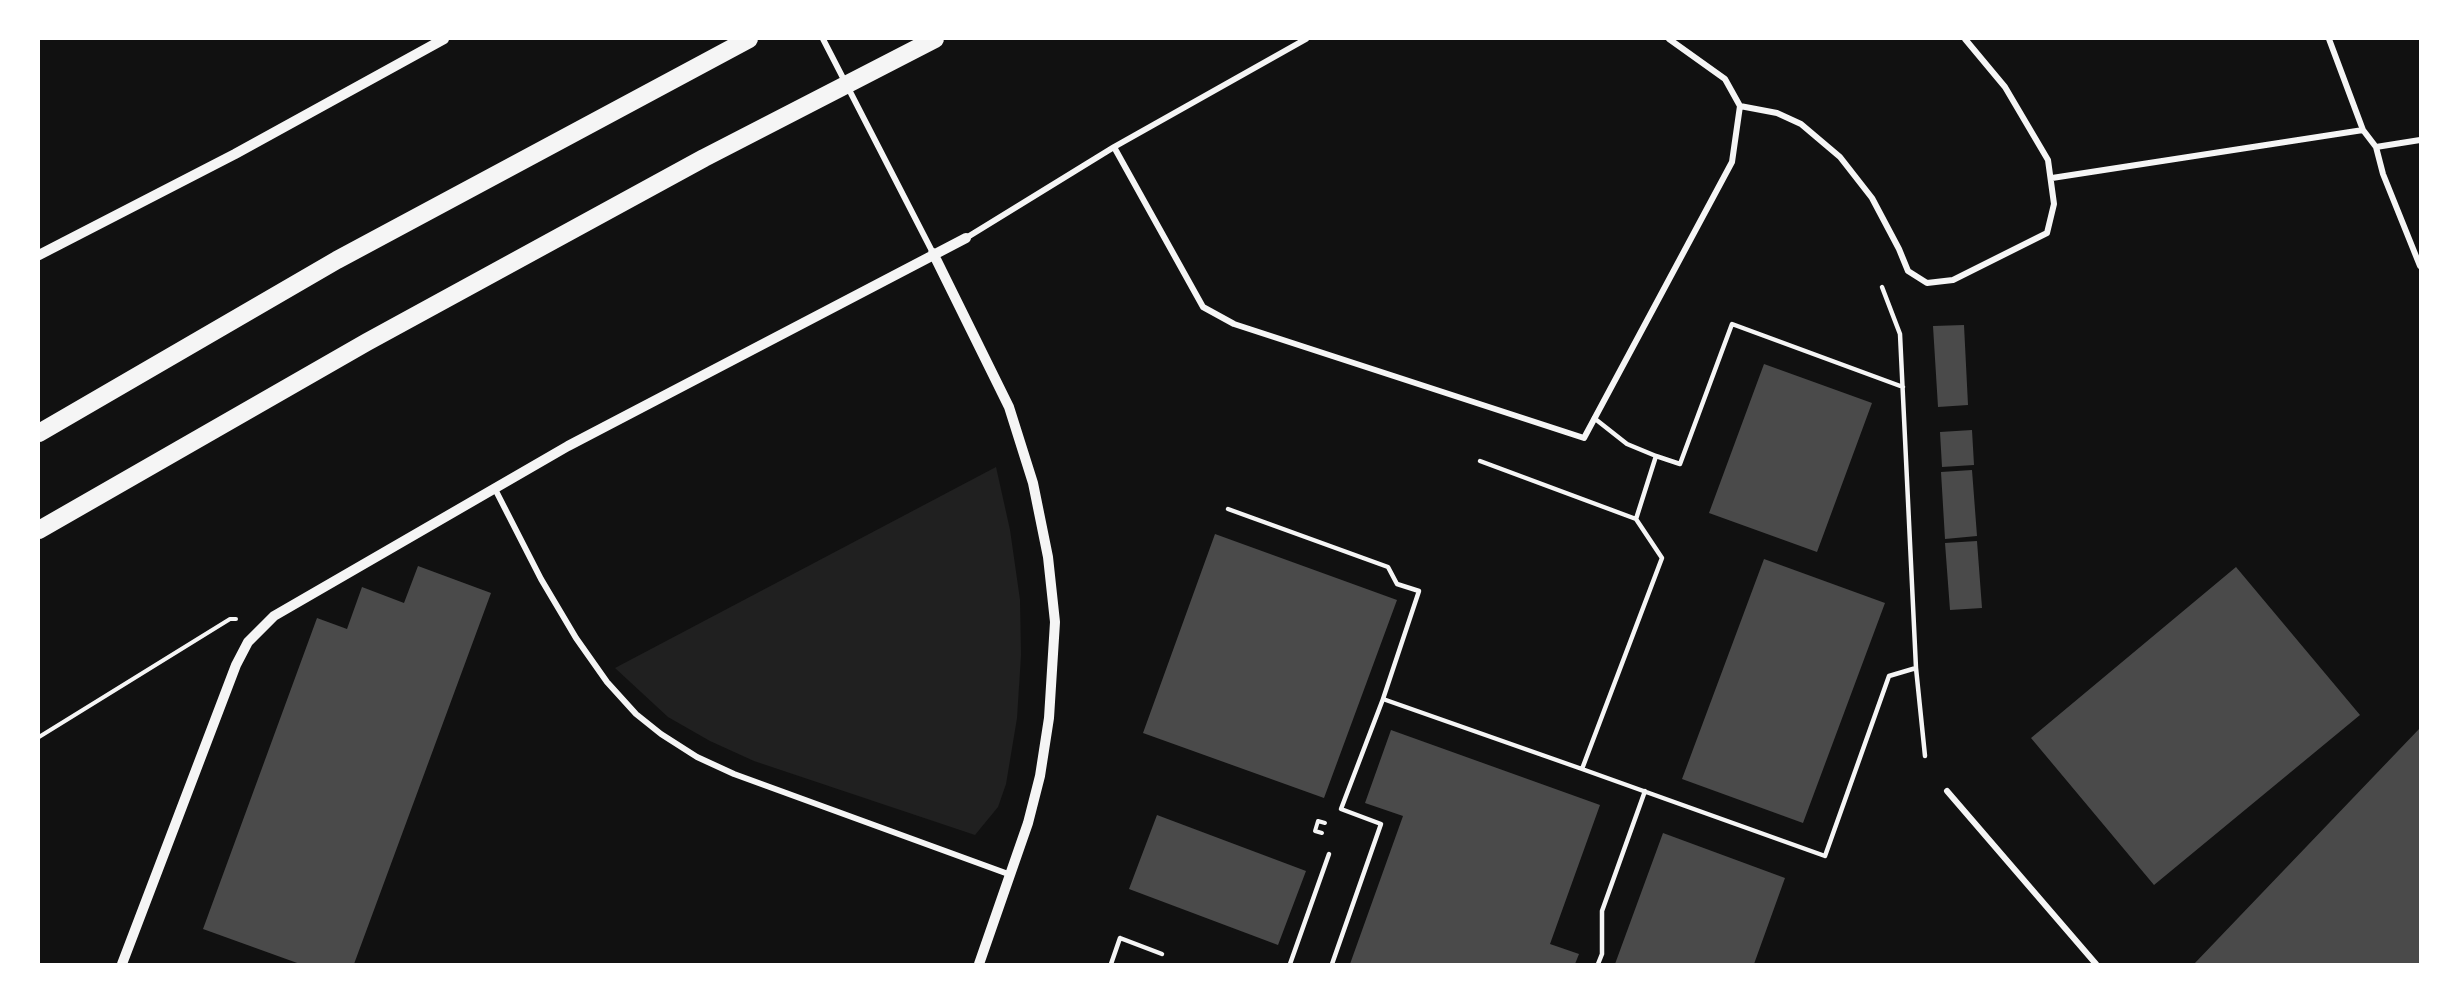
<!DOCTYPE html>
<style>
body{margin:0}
#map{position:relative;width:2459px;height:1003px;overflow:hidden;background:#111;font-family:"Source Sans 3",sans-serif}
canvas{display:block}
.frame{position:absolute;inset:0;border:40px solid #fff;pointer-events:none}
</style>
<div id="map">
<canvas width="2459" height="1003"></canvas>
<div class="frame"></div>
</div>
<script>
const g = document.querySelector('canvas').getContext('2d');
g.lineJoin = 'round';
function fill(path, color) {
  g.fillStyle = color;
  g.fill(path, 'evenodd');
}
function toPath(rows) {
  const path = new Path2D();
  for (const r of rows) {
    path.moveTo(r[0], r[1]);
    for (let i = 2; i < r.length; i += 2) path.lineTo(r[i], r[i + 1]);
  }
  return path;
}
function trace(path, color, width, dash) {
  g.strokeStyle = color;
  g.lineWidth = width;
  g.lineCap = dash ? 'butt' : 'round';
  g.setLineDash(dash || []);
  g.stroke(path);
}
fill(toPath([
 [996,467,1010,530,1020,600,1021,655,1017,718,1006,784,998,807,975,835,754,761,710,741,668,717,615,668]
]), '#202020');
fill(toPath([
 [1964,325,1968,405,1938,407,1933,326],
 [1764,364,1872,403,1817,552,1709,513],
 [1972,430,1974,465,1942,467,1940,432],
 [1972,470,1977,536,1945,539,1941,472],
 [1215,534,1397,600,1324,798,1143,733],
 [1977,541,1982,608,1950,610,1945,543],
 [1764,559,1885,603,1803,823,1682,779],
 [418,566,491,593,354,964,300,964,203,929,317,618,347,629,362,587,404,603],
 [2236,567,2360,715,2154,885,2031,738],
 [2420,728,2420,964,2194,964],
 [1391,730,1600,805,1550,944,1579,954,1575,964,1350,964,1403,816,1365,803],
 [1157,815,1306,871,1278,945,1129,889],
 [1663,833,1785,878,1754,964,1615,964]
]), '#4a4a4a');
trace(toPath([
 [39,737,230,619,236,619],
 [1322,833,1315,831,1318,821,1325,823]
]), '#f5f5f5', 4);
trace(toPath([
 [1594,418,1627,444,1656,456,1636,519,1662,558,1582,769,1825,856,1889,676,1916,668,1900,334,1882,287],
 [1656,456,1680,464,1732,324,1903,387],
 [1480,461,1636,519],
 [1228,509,1388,567,1397,584,1419,591,1383,699],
 [1916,668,1925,756],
 [1111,964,1120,938,1162,954],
 [1290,964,1329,854],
 [1332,964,1381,824,1341,809,1383,699,1582,769],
 [1598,964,1602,954,1602,911,1645,791]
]), '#f5f5f5', 4.5);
trace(toPath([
 [823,39,933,253],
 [2329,39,2363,130,2376,147,2383,174,2420,266],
 [1740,106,1777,113,1801,124,1840,157,1872,198,1899,249,1908,271,1927,283,1953,280,2047,233,2054,204,2048,160,2005,87,1965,39],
 [1114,147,1203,307,1234,324,1584,438,1732,162,1740,106,1725,79,1669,39],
 [2376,147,2420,140],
 [2052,178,2363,130],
 [966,238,1114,147,1306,39],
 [495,489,541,579,576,638,607,682,636,714,661,734,697,757,734,774,1011,875],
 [1947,791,2096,964]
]), '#f5f5f5', 6);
trace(toPath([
 [933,253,1009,407,1033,483,1048,557,1055,622,1049,718,1040,776,1028,823,979,964],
 [39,255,235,154,444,39],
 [122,964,236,665,248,642,274,616,568,446,966,238]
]), '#f5f5f5', 10);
trace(toPath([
 [39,433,337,260,749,39],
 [39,530,367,342,704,158,935,39]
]), '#f5f5f5', 18);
</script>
